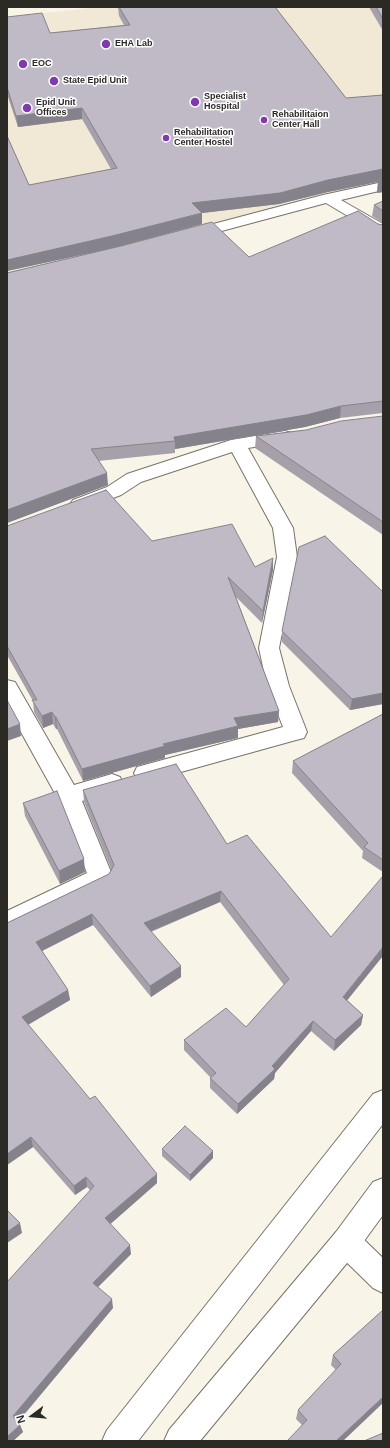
<!DOCTYPE html>
<style>
body{margin:0}
#map{position:relative;width:390px;height:1448px;overflow:hidden;background:#f9f4e8;font-family:Helvetica,sans-serif}
canvas{display:block}
.frame{position:absolute;inset:0;border:8px solid #2c2a25;pointer-events:none}
.north{position:absolute;left:12px;top:1396px;width:40px;height:40px;-webkit-text-stroke:3px #fff;paint-order:stroke;rotate:254deg;font-size:11px;font-weight:700;line-height:16px;text-align:center;color:#2c2a25}
.north::after{content:'';display:block;margin:auto;width:14px;height:18px;background:#2c2a25;clip-path:polygon(50% 0,100% 100%,50% 72%,0 100%)}
</style>
<div id="map">
<canvas width="390" height="1448"></canvas>
<div class="frame"></div>
<div class="north">N</div>
</div>
<script>
const g = document.querySelector('canvas').getContext('2d');
g.lineJoin = 'round';
function fill(path, color) {
  g.fillStyle = color;
  g.fill(path, 'evenodd');
}
function toPath(rows) {
  const path = new Path2D();
  for (const r of rows) {
    path.moveTo(r[0], r[1]);
    for (let i = 2; i < r.length; i += 2) path.lineTo(r[i], r[i + 1]);
  }
  return path;
}
function trace(path, color, width, dash) {
  g.strokeStyle = color;
  g.lineWidth = width;
  g.lineCap = dash ? 'butt' : 'round';
  g.setLineDash(dash || []);
  g.stroke(path);
}
function label(font, color, halo, rows, align = 'center') {
  g.font = font + ' Helvetica,sans-serif';
  g.lineWidth = 3;
  g.setLineDash([]);
  g.textBaseline = 'middle';
  g.strokeStyle = halo;
  g.fillStyle = color;
  for (const [text, x, y, turn = 0] of rows) {
    g.save();
    g.translate(x, y);
    g.rotate((+turn || 0) * Math.PI / 180);
    g.textAlign = isNaN(turn) ? turn : align;
    if (halo) g.strokeText(text, 0, 0);
    g.fillText(text, 0, 0);
    g.restore();
  }
}
fill(toPath([
 [100,7,383,7,383,186,7,274,7,17]
]), '#f1e8d5');
const minor = toPath([
 [383,182,383,190,341,200,383,224,383,236,378,234,326,203,188,240,183,238,180,235,183,232,323,195,383,182],
 [285,431,291,433,294,437,291,441,248,448,293,528,297,557,279,648,289,686,307,732,304,738,296,740,145,782,137,779,134,773,137,767,283,727,267,686,259,648,277,557,273,528,232,452,141,482,121,495,87,508,80,510,73,508,70,504,73,500,107,487,127,474,231,440,285,431],
 [7,680,15,682,74,785,112,774,120,777,123,783,120,789,82,801,113,877,109,884,7,932,7,911,87,873,57,797,7,707,7,680],
 [346,1228,356,1232,383,1258,383,1293,373,1288,336,1252,332,1242,336,1232,346,1228]
]);
const major = toPath([
 [383,1090,383,1124,138,1441,102,1441,107,1430,373,1094,383,1090],
 [383,1178,383,1215,356,1252,200,1441,164,1441,169,1430,336,1232,373,1182,383,1178]
]);
trace(minor, '#787369', 2);
trace(major, '#787369', 2);
fill(minor, '#fff');
fill(major, '#fff');
fill(toPath([
 [118,7,275,7,346,98,383,95,383,192,377,193,378,182,380,181,328,192,279,204,202,213,202,224,113,248,7,271,7,136,29,185,111,169,82,119,18,127,7,94,7,17,50,33,124,25,119,16],
 [369,7,383,7,383,31],
 [383,201,383,223,372,216,374,205],
 [378,224,383,225,383,413,340,418,305,427,175,449,175,453,98,461,108,485,7,523,7,273,249,257],
 [383,416,383,535,255,448,256,436,306,430],
 [7,526,152,541,255,567,273,558,273,570,262,623,236,597,279,711,278,722,238,729,238,738,165,755,165,758,83,781,57,729,56,729,53,724,43,728,34,712,33,701,7,655],
 [383,592,383,704,350,710,282,642,282,631],
 [383,714,383,872,362,858,363,851,292,773,293,761],
 [83,790,227,844,347,1000,363,1015,361,1025,334,1051,311,1031,275,1073,274,1079,237,1114,210,1088,210,1078,211,1078,184,1050,184,1040,246,1027,284,985,220,902,151,932,181,966,181,977,151,997,93,925,42,951,68,990,70,1000,28,1025,157,1183,110,1224,131,1254,98,1287,113,1308,18,1422,20,1425,23,1432,13,1441,7,1441,90,1190,87,1187,75,1195,33,1147,7,1165,7,923,109,874,111,869,84,802],
 [23,803,85,872,60,884,25,816],
 [162,1149,213,1151,213,1158,190,1181,162,1156],
 [383,1310,343,1441,302,1425,296,1419,298,1410,336,1370,331,1365,333,1355]
]), '#a5a0aa');
fill(toPath([
 [82,108,82,119,18,127,16,116],
 [383,169,383,181,328,192,279,204,202,213,202,224,113,248,7,271,7,260,192,203,328,180],
 [383,181,383,192,377,193,378,182],
 [341,406,340,418,305,427,175,449,175,441,174,437],
 [107,473,108,485,7,523,7,510],
 [273,558,273,570,262,623,263,611],
 [383,693,383,704,350,710,352,699],
 [279,711,278,722,238,729,238,738,165,755,165,758,83,781,82,769,163,744,234,718],
 [52,712,53,724,43,728,42,716],
 [55,717,56,717,57,729,56,729],
 [20,724,21,736,7,741,7,729],
 [84,859,85,872,60,884,59,871],
 [221,891,220,902,144,934,144,923],
 [92,914,93,925,38,953,36,942],
 [383,947,383,956,341,1008,343,997],
 [181,966,181,977,151,997,150,986],
 [68,990,70,1000,24,1027,22,1017],
 [363,1015,361,1025,334,1051,335,1040],
 [313,1021,311,1031,275,1073,274,1079,237,1114,238,1104],
 [31,1137,33,1147,7,1165,7,1154],
 [213,1151,213,1158,190,1181,190,1175],
 [157,1174,157,1183,106,1228,105,1218],
 [86,1177,87,1187,75,1195,74,1186],
 [20,1223,22,1233,7,1243,7,1232],
 [130,1245,131,1254,94,1291,93,1283],
 [112,1299,113,1308,16,1424,13,1416],
 [383,1397,383,1403,343,1441,336,1441],
 [20,1425,23,1432,13,1441,7,1441,7,1437]
]), '#86828b');
const building = toPath([
 [119,7,275,7,346,98,383,95,383,169,328,180,280,193,192,203,202,213,112,236,7,260,7,136,29,185,117,168,82,108,16,116,7,87,7,17,42,13,50,33,130,25,119,7],
 [376,7,383,7,383,19,376,7],
 [383,201,383,211,374,205,383,201],
 [358,211,378,224,383,225,383,401,341,406,306,415,174,437,175,441,91,449,107,473,7,510,7,273,121,246,212,222,249,257,358,211],
 [383,416,383,522,256,436,306,430,341,421,383,416],
 [106,490,152,541,232,524,255,567,273,558,263,611,228,577,279,711,234,718,238,726,163,744,165,746,82,769,56,717,55,717,52,712,42,716,32,700,37,700,7,646,7,526,106,490],
 [325,536,383,592,383,693,352,699,282,631,299,547,325,536],
 [8,702,20,724,7,729,7,703,8,702],
 [383,714,383,860,364,847,368,843,293,761,383,714],
 [176,764,227,844,247,835,331,937,383,876,383,947,343,997,363,1015,335,1040,313,1021,272,1066,275,1069,238,1104,210,1078,216,1073,184,1040,226,1008,246,1027,289,979,221,891,144,923,181,966,150,986,92,914,36,942,68,990,22,1017,90,1099,95,1096,157,1174,105,1218,130,1245,93,1283,112,1299,13,1416,20,1425,7,1437,7,1282,94,1186,86,1177,74,1186,31,1137,7,1154,7,923,109,874,114,865,83,790,176,764],
 [57,791,84,859,59,871,23,803,57,791],
 [185,1126,213,1151,190,1175,162,1149,185,1126],
 [7,1210,20,1223,7,1232,7,1210],
 [383,1310,383,1397,336,1441,287,1441,307,1420,298,1410,341,1364,333,1355,383,1310],
 [383,1433,383,1441,364,1441,383,1433]
]);
fill(building, '#c0bac6');
trace(building, '#86828b', 1);
for (const [x, y, r, color] of [
 [106,44,5,"#7f3bae"],
 [23,64,5,"#7f3bae"],
 [54,81,5,"#7f3bae"],
 [195,102,5,"#7f3bae"],
 [27,108,5,"#7f3bae"],
 [264,120,4,"#7f3bae"],
 [166,138,4,"#7f3bae"]
]) {
  const dot = new Path2D();
  dot.arc(x, y, r, 0, 2 * Math.PI);
  g.fillStyle = color;
  g.fill(dot);
  trace(dot, '#fff', 1.5);
}
label('bold 9px', '#2c2a25', '#fff', [
 ["EHA Lab",115,44],
 ["EOC",32,64],
 ["State Epid Unit",63,81],
 ["Specialist",204,97],
 ["Hospital",204,107],
 ["Epid Unit",36,103],
 ["Offices",36,113],
 ["Rehabilitaion",272,115],
 ["Center Hall",272,125],
 ["Rehabilitation",174,133],
 ["Center Hostel",174,143]
], 'left');
</script>
